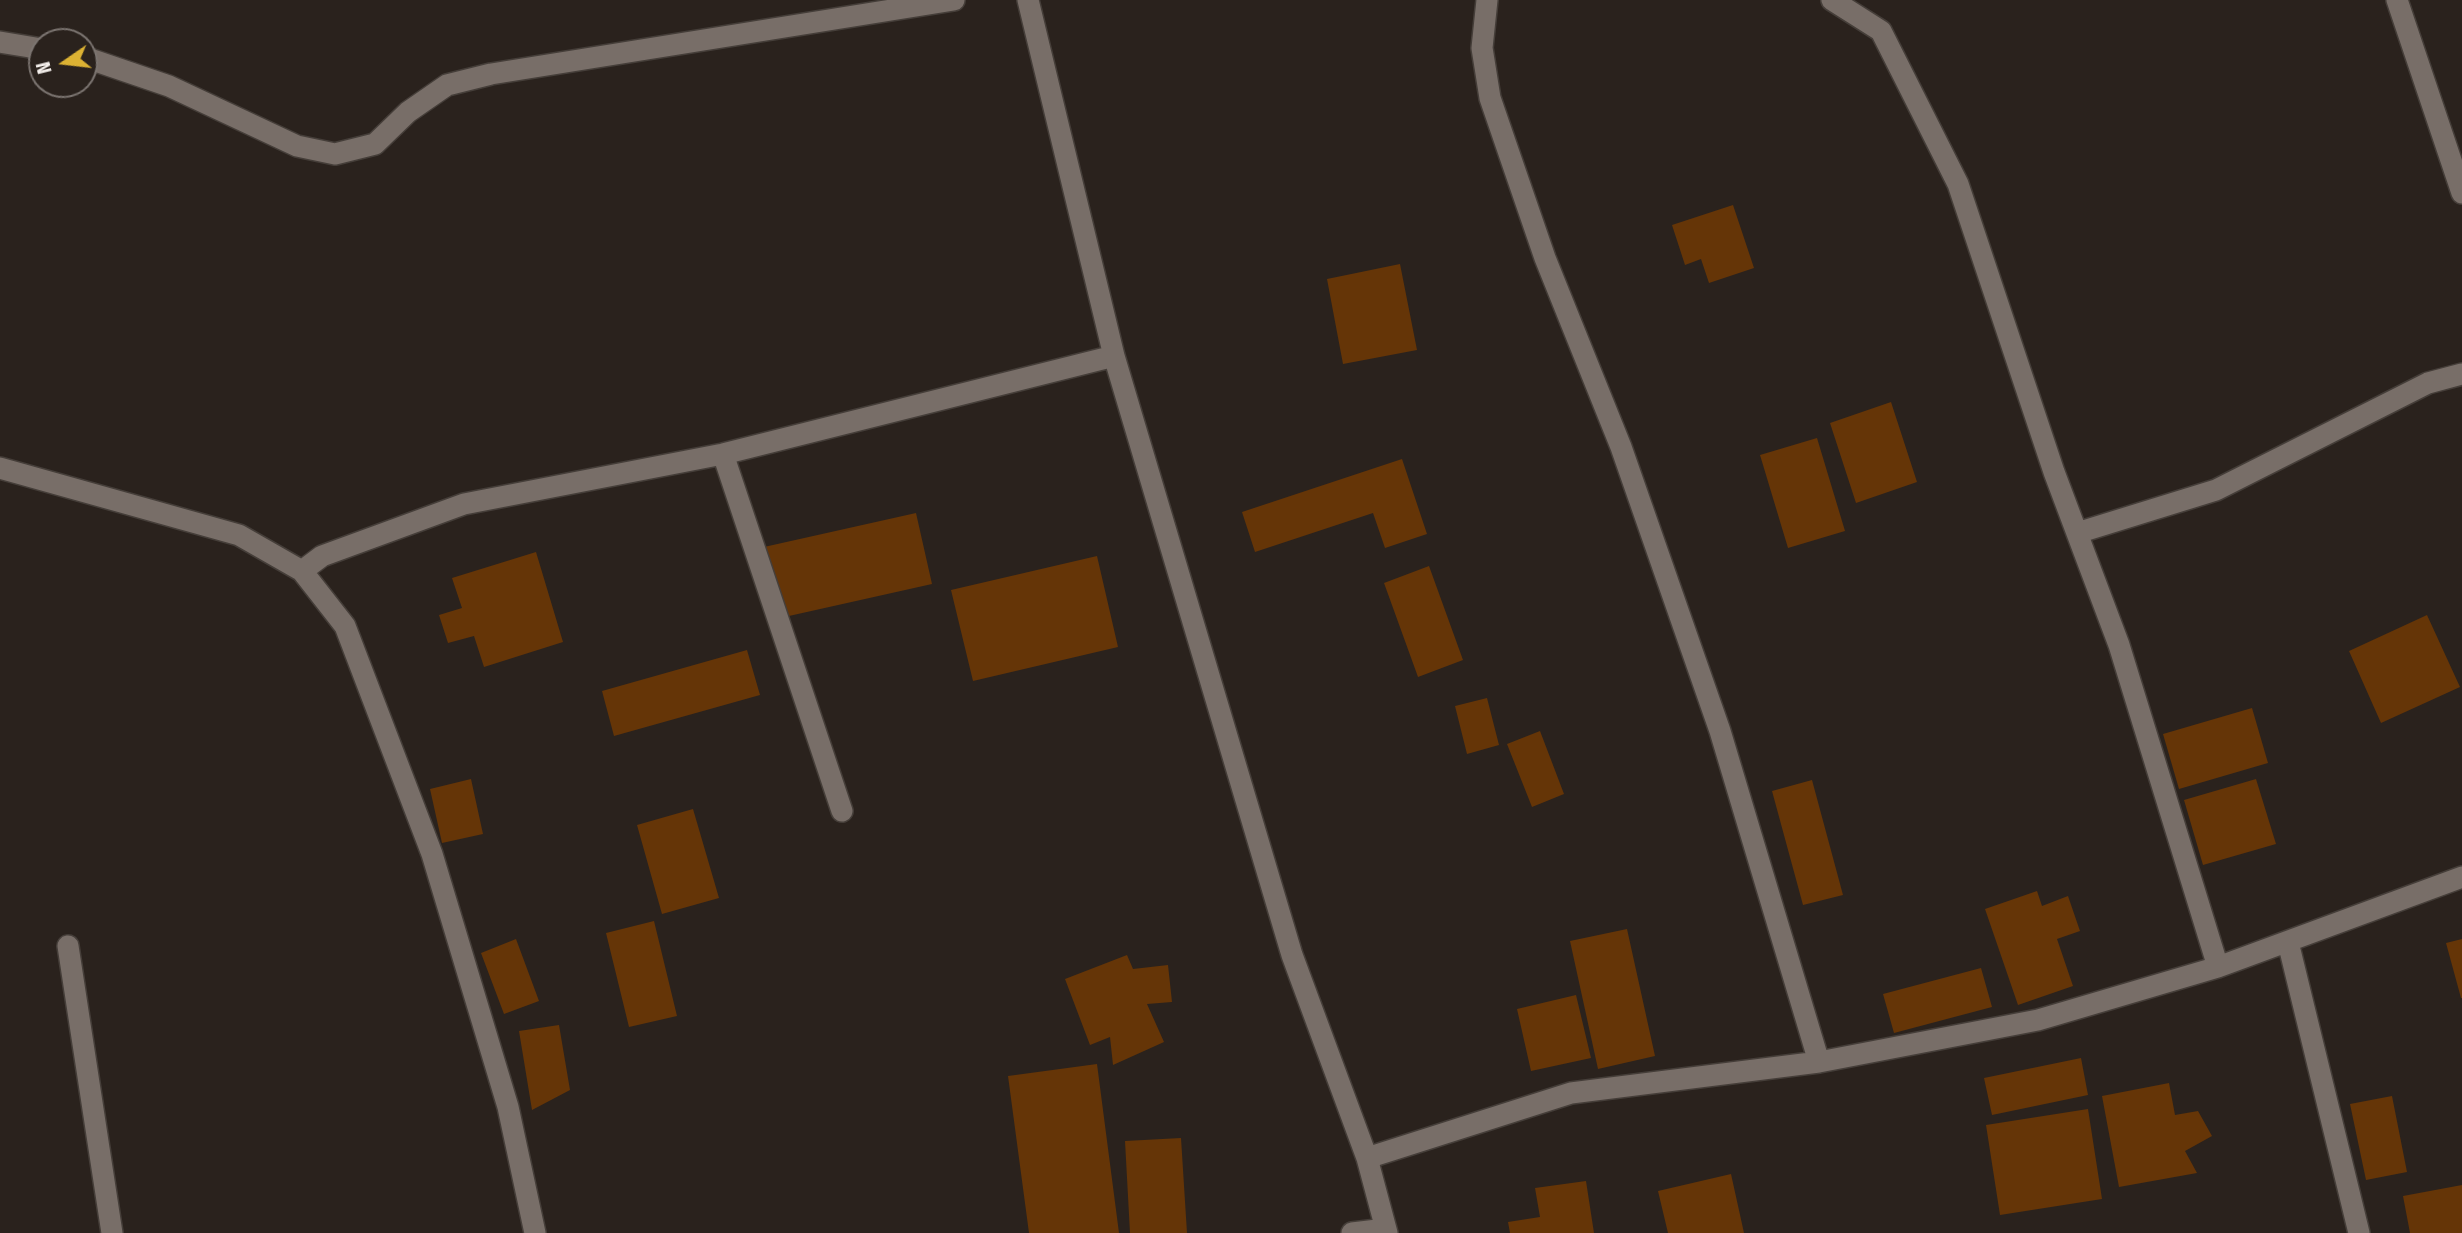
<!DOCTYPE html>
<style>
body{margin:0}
#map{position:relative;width:2462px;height:1233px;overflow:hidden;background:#2a221d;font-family:"Fira Sans Condensed",sans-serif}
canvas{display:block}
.north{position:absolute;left:28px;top:28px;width:70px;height:70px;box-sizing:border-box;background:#2a221d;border:2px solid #7b7470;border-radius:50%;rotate:256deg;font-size:19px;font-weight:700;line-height:28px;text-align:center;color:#f5f0ec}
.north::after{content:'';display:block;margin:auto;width:24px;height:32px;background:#dcb233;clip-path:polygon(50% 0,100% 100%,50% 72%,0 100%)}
</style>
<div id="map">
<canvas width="2462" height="1233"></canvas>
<div class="north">N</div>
</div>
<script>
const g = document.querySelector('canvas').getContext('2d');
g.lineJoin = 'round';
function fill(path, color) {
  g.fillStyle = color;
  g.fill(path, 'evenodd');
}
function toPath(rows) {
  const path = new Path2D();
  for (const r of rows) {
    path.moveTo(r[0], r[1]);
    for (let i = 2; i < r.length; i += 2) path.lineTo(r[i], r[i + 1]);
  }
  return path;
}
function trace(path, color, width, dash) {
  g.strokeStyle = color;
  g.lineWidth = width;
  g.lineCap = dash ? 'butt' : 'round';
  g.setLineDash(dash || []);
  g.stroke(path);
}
fill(toPath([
 [1733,205,1754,268,1709,283,1701,259,1685,265,1672,225],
 [1400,264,1417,350,1343,364,1327,279],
 [1891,402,1917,482,1856,503,1830,423],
 [1817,438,1845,531,1788,548,1760,455],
 [1402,459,1427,534,1385,548,1373,513,1255,552,1242,512],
 [916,513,932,584,780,618,764,547],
 [536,552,563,642,484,667,474,636,448,643,439,615,462,608,452,578],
 [1097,556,1118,647,973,681,951,590],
 [1429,566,1463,660,1418,677,1384,583],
 [2427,615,2460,687,2381,723,2349,651],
 [747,650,760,695,614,736,602,691],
 [1487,698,1499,745,1467,754,1455,706],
 [2252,708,2268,763,2179,789,2163,734],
 [1540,731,1564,794,1532,807,1507,744],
 [471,779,483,834,442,843,430,789],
 [2256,779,2276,844,2203,865,2184,800],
 [1812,780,1843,895,1803,905,1772,791],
 [693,809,719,898,662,914,637,825],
 [2037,891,2042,906,2068,896,2080,931,2057,939,2073,986,2018,1005,1985,909],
 [654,921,677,1016,629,1027,606,933],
 [1627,929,1655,1056,1598,1069,1570,941],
 [516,939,539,1001,504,1014,481,953],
 [2462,939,2462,998,2461,998,2446,943],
 [1127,955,1133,969,1168,965,1172,1002,1147,1004,1164,1042,1113,1065,1110,1037,1090,1045,1065,979],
 [1981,968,1992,1007,1894,1033,1883,994],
 [1576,995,1591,1058,1531,1071,1517,1009],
 [559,1025,570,1090,532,1110,519,1031],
 [2081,1058,2088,1095,1992,1115,1984,1078],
 [1097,1064,1119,1233,1029,1233,1008,1076],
 [2169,1083,2175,1115,2198,1111,2212,1136,2185,1151,2197,1173,2119,1187,2102,1096],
 [2392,1096,2407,1172,2366,1180,2350,1104],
 [2088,1109,2102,1199,2000,1215,1986,1125],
 [1181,1138,1187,1233,1130,1233,1125,1141],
 [1731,1174,1744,1233,1668,1233,1658,1191],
 [1586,1181,1594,1233,1510,1233,1508,1222,1540,1217,1535,1188],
 [2462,1185,2462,1233,2410,1233,2403,1196]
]), '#653507');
const minor = toPath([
 [1028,0,1114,356,1292,955,1367,1158,1387,1233],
 [1487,0,1482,48,1490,98,1545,258,1621,447,1720,731,1819,1062],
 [1832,0,1881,31,1958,184,2054,472,2119,645,2218,967],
 [2397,0,2462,193],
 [0,42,42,49],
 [84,57,169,86,297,146,335,154,375,144,408,112,447,85,491,74,954,0],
 [723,454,842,811],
 [0,468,239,535,302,571,345,626,432,854,508,1107,535,1233],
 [2077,533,2216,490,2428,383,2462,374],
 [302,571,322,556,464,504,723,454,1114,356],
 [2288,942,2359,1233],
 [68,946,112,1233],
 [1367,1158,1571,1093,1819,1062,2038,1020,2218,967,2462,877],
 [1352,1233,1386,1229]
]);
trace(minor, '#453e39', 24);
trace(minor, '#786e68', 21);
</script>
